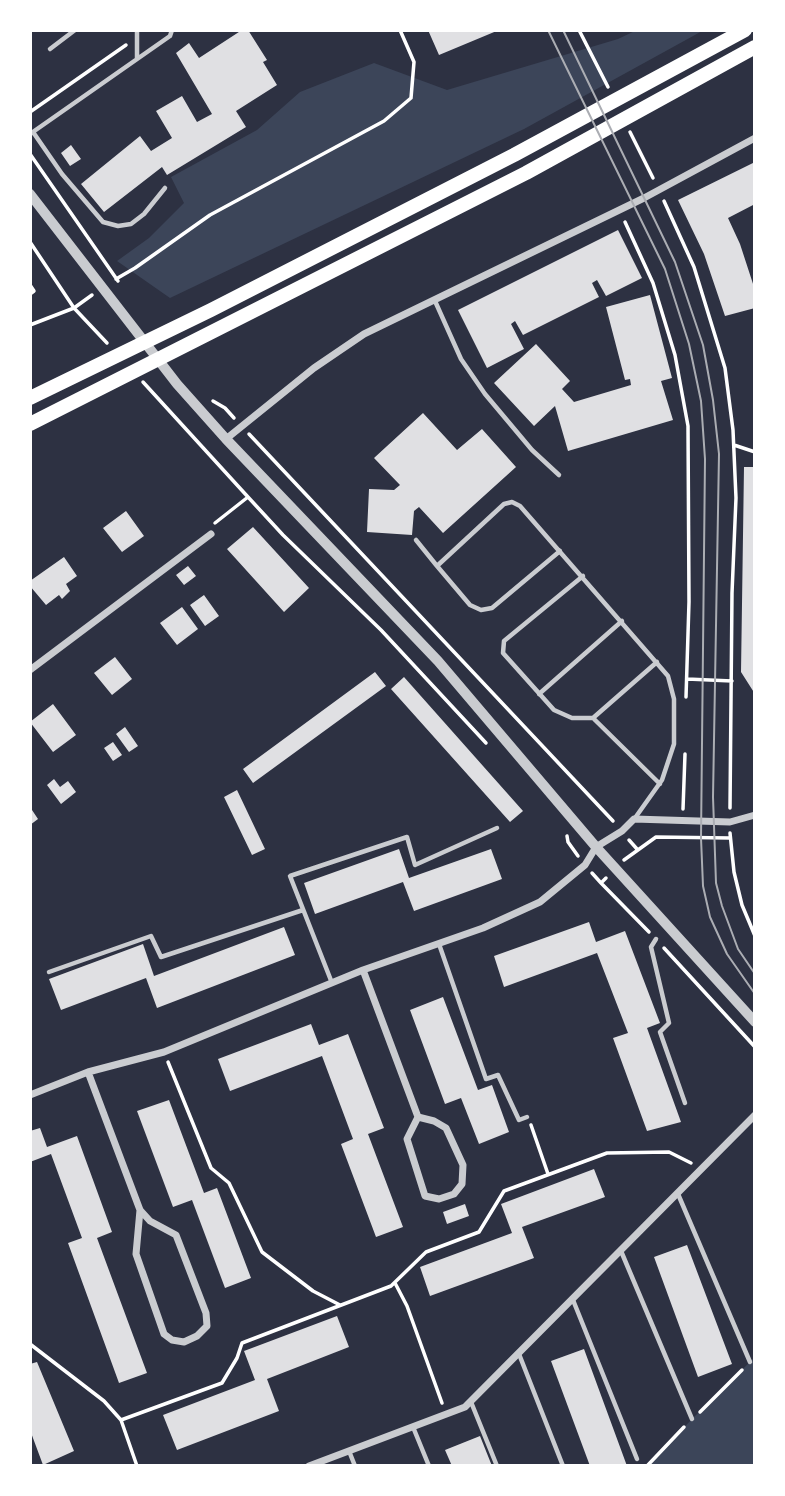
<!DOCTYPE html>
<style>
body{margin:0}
#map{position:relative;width:785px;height:1496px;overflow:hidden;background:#2d3142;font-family:Roboto,sans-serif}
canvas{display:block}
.frame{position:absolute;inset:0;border:32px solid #fff;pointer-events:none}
</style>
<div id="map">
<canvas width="785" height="1496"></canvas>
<div class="frame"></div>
</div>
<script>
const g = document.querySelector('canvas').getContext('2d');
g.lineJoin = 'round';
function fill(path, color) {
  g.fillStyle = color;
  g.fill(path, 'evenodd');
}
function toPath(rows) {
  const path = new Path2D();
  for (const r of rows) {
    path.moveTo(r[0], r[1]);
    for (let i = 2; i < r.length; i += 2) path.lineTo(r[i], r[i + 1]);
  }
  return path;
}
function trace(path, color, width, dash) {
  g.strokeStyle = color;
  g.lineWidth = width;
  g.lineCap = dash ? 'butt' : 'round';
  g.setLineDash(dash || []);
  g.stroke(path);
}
fill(toPath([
 [637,30,704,30,524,129,170,298,117,261,149,238,184,203,171,177,257,130,300,92,374,63,447,90,618,39],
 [755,1357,755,1466,647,1466,692,1419]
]), '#3c4559');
fill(toPath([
 [242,30,248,30,267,60,263,62,277,85,236,111,246,127,167,175,162,167,104,212,81,184,140,136,151,151,172,138,156,111,182,96,197,122,212,114,176,53,189,43,199,58],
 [428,30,499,30,439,55],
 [71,145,81,159,70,166,61,153],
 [755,162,755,204,728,218,740,244,755,290,755,308,725,316,704,254,678,200],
 [618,230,642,278,606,296,597,280,592,283,599,297,523,335,515,321,511,324,524,349,487,368,458,310],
 [650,295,672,378,661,381,673,420,568,451,555,406,534,426,494,383,536,344,570,381,562,389,574,402,631,385,630,379,625,380,606,307],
 [423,413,457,450,482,429,516,467,443,533,419,507,414,511,412,535,367,532,369,489,394,490,400,485,374,458],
 [744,467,755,467,755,694,741,672],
 [126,511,144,536,122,552,103,528],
 [253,527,309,588,284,612,227,549],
 [64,557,77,576,66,584,70,591,62,599,59,595,46,605,30,586,30,581],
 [188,566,196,576,184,585,176,575],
 [204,595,219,616,205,626,190,605],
 [182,607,198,629,177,645,160,623],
 [115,657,132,679,112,695,94,673],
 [375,672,386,686,253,783,243,769],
 [404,677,523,811,510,822,391,689],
 [53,704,76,735,53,752,30,722],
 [125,727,138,746,129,752,116,734],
 [113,742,122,755,113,761,104,748],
 [54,779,60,787,68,781,76,792,61,804,47,785],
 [237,790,265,849,252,855,224,797],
 [32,810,38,819,30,825,30,812],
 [399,849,409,878,491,849,502,879,414,911,403,882,315,914,304,883],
 [589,922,596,942,625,931,660,1023,647,1028,681,1122,647,1131,613,1038,628,1033,597,953,504,987,494,956],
 [284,927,295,955,157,1008,146,978,61,1010,49,979,143,944,154,976],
 [443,997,478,1090,492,1085,509,1132,479,1144,461,1098,445,1104,410,1010],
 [311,1024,319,1045,348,1034,384,1128,368,1134,403,1227,376,1237,341,1144,353,1139,322,1056,230,1091,218,1059],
 [169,1100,204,1193,217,1188,251,1278,225,1288,192,1200,173,1207,137,1111],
 [40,1128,47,1147,77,1136,112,1232,97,1238,147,1373,119,1383,68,1243,82,1238,51,1154,30,1162,30,1131],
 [594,1169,605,1197,522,1227,534,1258,430,1296,420,1267,512,1233,501,1204],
 [465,1204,469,1216,447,1224,443,1212],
 [687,1245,732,1364,698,1377,654,1257],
 [337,1316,349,1347,267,1379,279,1411,177,1450,163,1415,255,1380,244,1351],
 [584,1349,627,1466,590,1466,551,1361],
 [37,1362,74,1451,43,1465,30,1430,30,1364],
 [480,1436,492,1466,452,1466,445,1450]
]), '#e0e0e3');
trace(toPath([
 [579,30,608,87],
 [30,112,126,45],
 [630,132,653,178],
 [30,154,118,281],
 [664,201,694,267,725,368,733,430,736,498,732,593,730,808],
 [625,222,653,283,675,355,688,426,689,602,686,697],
 [30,242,74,308,107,343],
 [116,279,135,268,210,215,384,121,411,98,414,62,400,30],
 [30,285,34,291,30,294],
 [30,325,74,308,92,295],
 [143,382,248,497],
 [213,401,225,408,234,418],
 [249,434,613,821],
 [734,445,755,452],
 [215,523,248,497,283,535,381,630,486,743],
 [687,679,732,681],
 [683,809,685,754],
 [730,833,734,872,742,905,755,936],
 [567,836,568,842,578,856],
 [629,840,637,849],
 [624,860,656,837,730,838],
 [592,873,601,883,606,878],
 [601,883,649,932],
 [664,948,755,1047],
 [168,1062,211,1168,229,1183,262,1252,313,1291,340,1305],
 [531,1125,548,1174],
 [395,1283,407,1306,442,1403],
 [30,1344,104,1401,121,1420,137,1466],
 [700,1412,742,1370],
 [121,1420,222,1383,237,1358,242,1343,391,1286,426,1252,479,1232,504,1191,607,1153,669,1152,691,1163],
 [647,1466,684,1427]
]), '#fff', 3.5);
trace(toPath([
 [50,49,75,30],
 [137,58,137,30],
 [33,132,62,174,103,222,118,226,131,224,144,214,165,188],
 [30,134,170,36,172,30],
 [435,301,461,359,485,394,532,450,559,475],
 [416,540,437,566,504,504,512,502,520,506,668,676,674,699,674,744,662,780,635,818],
 [437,566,470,605,481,610,492,608,560,551],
 [583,576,504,641,503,653,554,710,572,718,593,718,660,784],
 [539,694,622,621],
 [593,718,657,662],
 [656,939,651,947,669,1023,660,1032,685,1103],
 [439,944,486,1079,498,1075,519,1120,527,1117],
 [49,972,151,936,161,957,303,910],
 [332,983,290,876,407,837,415,865,497,828],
 [678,1194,750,1362],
 [621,1251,692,1419],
 [573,1300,637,1459],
 [519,1354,563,1466],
 [471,1402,497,1466],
 [413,1427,429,1466],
 [349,1451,355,1466]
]), '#caccd0', 4.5);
trace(toPath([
 [226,439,314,368,364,334,644,198,755,138],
 [30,670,211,534],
 [363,970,418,1117,434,1121,446,1128,463,1165,462,1184,454,1194,439,1199,425,1196,407,1139,418,1117],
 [88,1072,140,1210,150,1221,176,1235,206,1313,207,1326,197,1336,184,1342,172,1340,164,1334,136,1254,140,1210],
 [30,1095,88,1072,164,1052,363,970,483,928,540,902,585,865,596,847,622,831,634,819,730,822,755,815],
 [309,1466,465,1407,755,1115]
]), '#caccd0', 7);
trace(toPath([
 [30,194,177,384,226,439,438,661,596,847,755,1022]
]), '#caccd0', 10);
trace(toPath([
 [30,398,211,310,514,155,745,30],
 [30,424,526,173,755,47]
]), '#fff', 14);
trace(toPath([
 [548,30,665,269,689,344,701,401,705,459,701,838,703,886,710,917,727,954,755,994],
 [563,30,675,262,703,345,713,400,719,454,713,797,716,883,722,906,738,949,755,974]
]), '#abadb3', 2);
</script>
